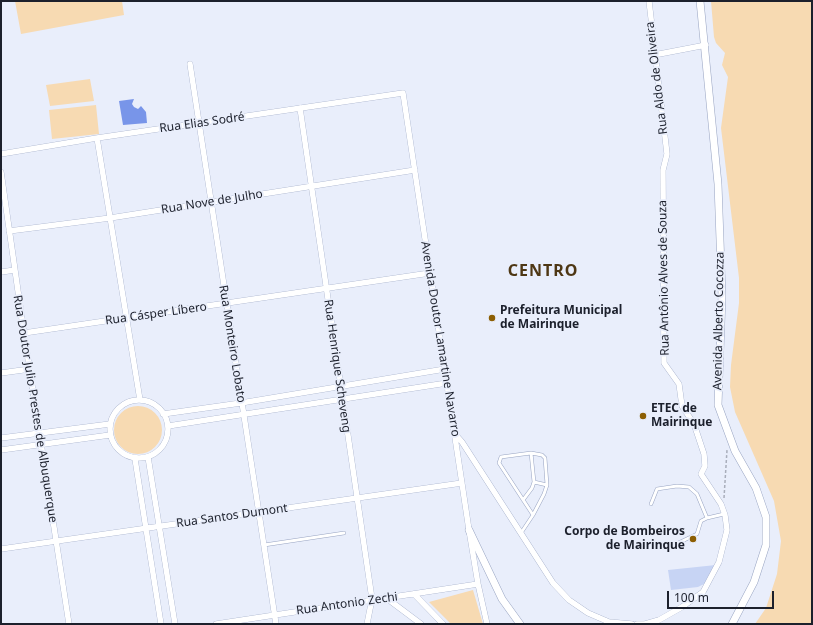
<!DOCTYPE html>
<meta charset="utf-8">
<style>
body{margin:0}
#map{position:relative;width:813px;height:625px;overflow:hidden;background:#e9eefb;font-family:"Noto Sans",sans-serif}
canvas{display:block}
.frame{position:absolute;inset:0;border:2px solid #1c202c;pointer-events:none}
.scale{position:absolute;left:667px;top:591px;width:107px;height:18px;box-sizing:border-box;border:2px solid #1c202c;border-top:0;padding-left:5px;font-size:12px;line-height:14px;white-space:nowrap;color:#1c202c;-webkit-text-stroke:3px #e9eefb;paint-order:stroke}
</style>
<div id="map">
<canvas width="813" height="625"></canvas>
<div class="frame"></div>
<div class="scale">100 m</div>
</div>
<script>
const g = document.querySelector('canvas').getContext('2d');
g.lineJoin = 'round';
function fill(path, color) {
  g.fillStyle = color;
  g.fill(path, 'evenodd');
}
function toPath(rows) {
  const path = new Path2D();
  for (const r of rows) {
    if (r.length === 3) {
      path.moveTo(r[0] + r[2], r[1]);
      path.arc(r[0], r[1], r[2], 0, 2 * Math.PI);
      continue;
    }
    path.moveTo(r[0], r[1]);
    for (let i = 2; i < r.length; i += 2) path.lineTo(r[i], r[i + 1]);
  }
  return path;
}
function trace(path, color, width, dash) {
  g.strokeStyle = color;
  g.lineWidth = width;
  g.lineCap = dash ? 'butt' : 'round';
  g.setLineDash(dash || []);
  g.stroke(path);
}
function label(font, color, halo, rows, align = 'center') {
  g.font = font + ' "Noto Sans",sans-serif';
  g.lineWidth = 3.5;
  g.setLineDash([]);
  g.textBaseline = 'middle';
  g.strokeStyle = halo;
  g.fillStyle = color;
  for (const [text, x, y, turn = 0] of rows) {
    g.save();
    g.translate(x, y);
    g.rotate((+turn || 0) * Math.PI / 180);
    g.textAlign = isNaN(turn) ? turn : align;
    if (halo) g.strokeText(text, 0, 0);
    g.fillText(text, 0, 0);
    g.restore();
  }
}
fill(toPath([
 [15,1,122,1,124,15,21,34],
 [711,1,812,1,812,624,755,624,766,608,777,574,781,541,774,501,735,412,730,387,731,365,739,303,739,278,721,128,728,77,722,65,725,53,716,43,714,37],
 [90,79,94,101,50,106,46,85],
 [96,105,99,134,52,139,49,110],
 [138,430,24],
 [473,590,483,624,451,624,429,602]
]), '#f7dab2');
fill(toPath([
 [134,99,132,104,134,107,138,109,141,106,146,112,147,123,123,125,119,101]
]), '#7895e9');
fill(toPath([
 [716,565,706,583,698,587,671,590,668,570]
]), '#c7d4f4');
const service = toPath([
 [534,482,547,485],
 [523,500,532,488,534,482,531,453],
 [651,504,657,489,677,486,689,487,697,494,707,518,724,514],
 [521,533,533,515,544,494,547,485,545,458,542,455,531,453,501,457,499,463,533,515],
 [676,544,697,534,701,521,707,518],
 [264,545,344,533]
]);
const minor = toPath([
 [654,55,706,45],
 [190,64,276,624],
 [300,108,372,599,367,624],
 [97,138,140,400],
 [1,154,97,138,403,93,469,530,478,584,487,624],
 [1,172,24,333,69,624],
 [9,231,110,218,415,170],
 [1,272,15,270],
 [24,333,430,273],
 [1,373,30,369],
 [139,429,29],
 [163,414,241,403,445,369],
 [168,426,447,383],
 [455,434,462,442,553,583,569,600,588,613,609,622,632,624],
 [1,438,110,424],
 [1,450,110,435],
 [148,457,175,624],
 [135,459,161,624],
 [1,549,462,483],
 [414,594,443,624],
 [385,597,421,624],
 [216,624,478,584],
 [637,624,645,624,659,620,682,607,703,592,719,562,727,530,725,515,721,504,701,474,705,466,704,454,694,424,682,406,679,384,664,363,663,170,667,154,649,1]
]);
const tertiary = toPath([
 [700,1,718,184,722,296,718,405,735,451,756,488,766,517,766,545,754,582,732,624],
 [469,530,502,599,520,624]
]);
trace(service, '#98a4c2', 4);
trace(minor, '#98a4c2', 6);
trace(tertiary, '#98a4c2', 8);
trace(toPath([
 [724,498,727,450]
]), '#a9aebb', 1.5, [3, 2]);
trace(service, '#fff', 3);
trace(minor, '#fff', 5.5);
trace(tertiary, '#fff', 7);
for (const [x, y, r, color] of [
 [492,318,4,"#8c5e03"],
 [643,416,4,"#8c5e03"],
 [693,539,4,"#8c5e03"]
]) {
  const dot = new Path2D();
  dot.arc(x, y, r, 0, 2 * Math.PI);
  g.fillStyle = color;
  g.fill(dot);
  trace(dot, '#e9eefb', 1.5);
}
label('12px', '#1c202c', '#e9eefb', [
 ["Rua Aldo de Oliveira",657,78,-97],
 ["Rua Elias Sodré",202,123,-8],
 ["Rua Nove de Julho",212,202,-9],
 ["Rua Antônio Alves de Souza",664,278,-91],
 ["Rua Cásper Líbero",156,314,-8],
 ["Avenida Alberto Cocozza",719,321,-89],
 ["Avenida Doutor Lamartine Navarro",440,339,81],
 ["Rua Monteiro Lobato",232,344,81],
 ["Rua Henrique Scheveng",337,366,82],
 ["Rua Doutor Julio Prestes de Albuquerque",35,409,81],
 ["Rua Santos Dumont",232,516,-8],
 ["Rua Antonio Zechi",347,604,-8]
]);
label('bold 12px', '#1c202c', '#e9eefb', [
 ["Prefeitura Municipal",500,311],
 ["de Mairinque",500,325],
 ["ETEC de",651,409],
 ["Mairinque",651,423],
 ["Corpo de Bombeiros",685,532,"right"],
 ["de Mairinque",685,546,"right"]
], 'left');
g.letterSpacing = '1px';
label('bold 16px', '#4e3714', '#e9eefb', [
 ["CENTRO",543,271]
]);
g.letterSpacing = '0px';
</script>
